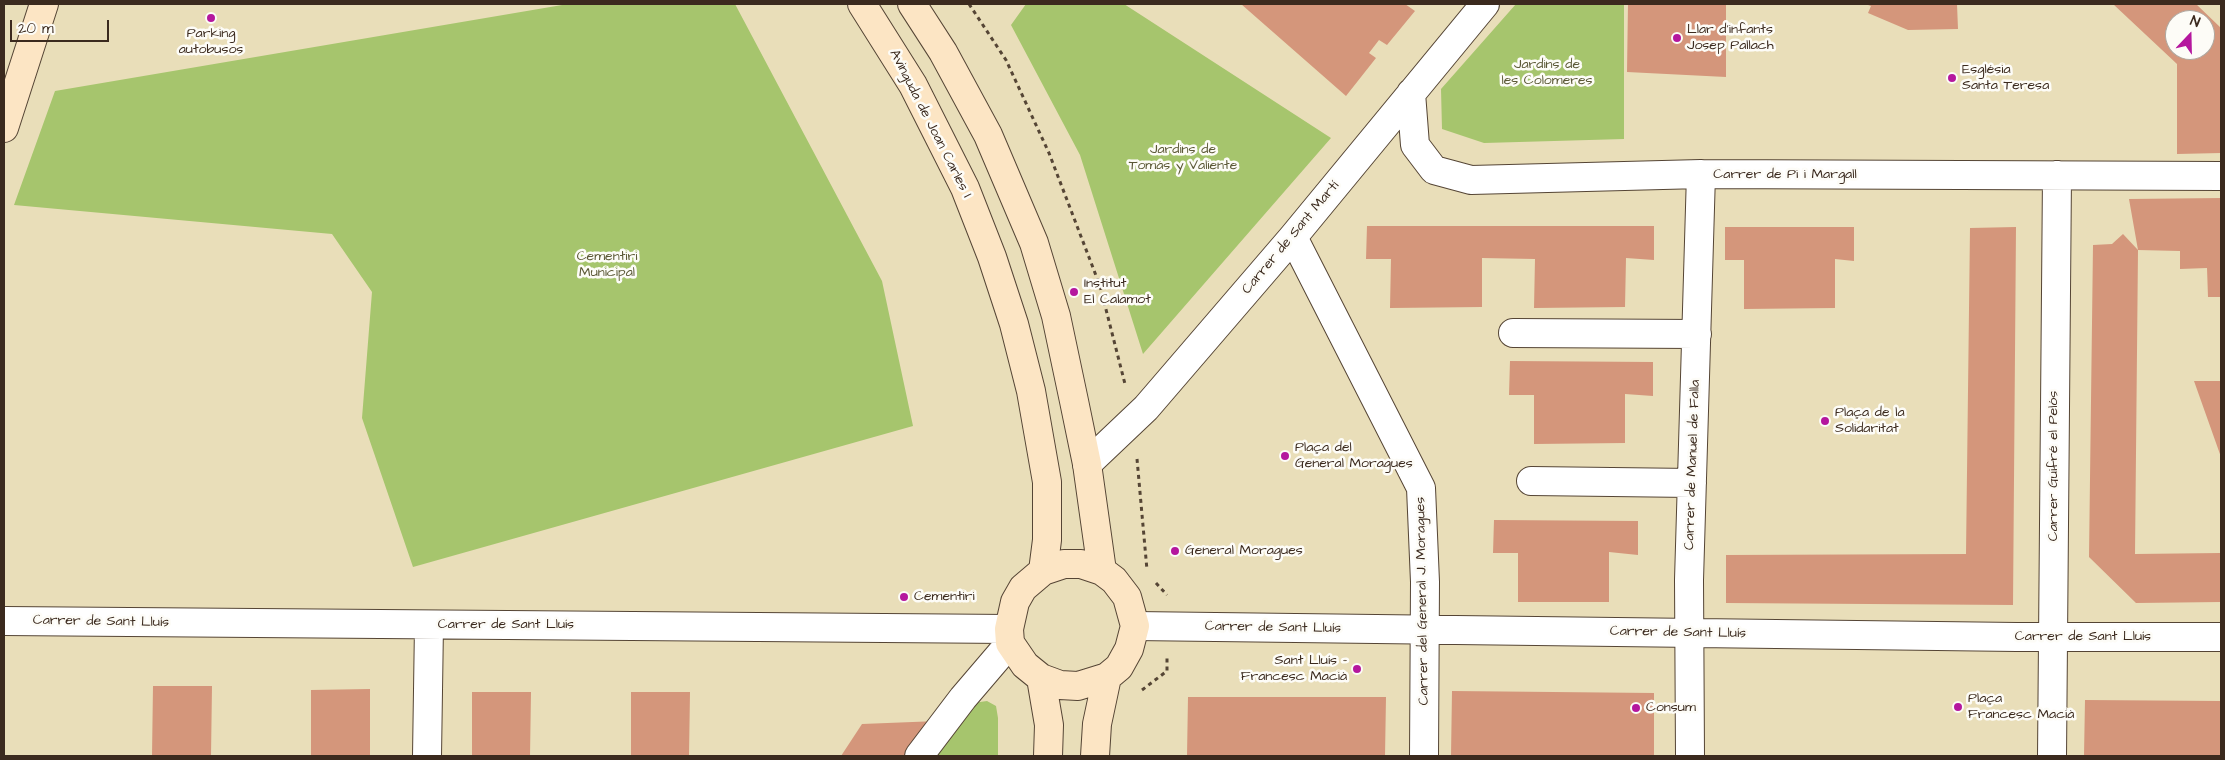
<!DOCTYPE html>
<meta charset="utf-8">
<style>
body{margin:0}
#map{position:relative;width:2225px;height:760px;overflow:hidden;background:#e9deb9;font-family:"Architects Daughter",sans-serif}
canvas{display:block}
.frame{position:absolute;inset:0;border:5px solid #3b2a1e;pointer-events:none}
.north{position:absolute;left:2165px;top:10px;width:50px;height:50px;box-sizing:border-box;background:#fdfcf7;border:1px solid #afa8a0;border-radius:50%;rotate:21deg;font-size:14px;font-weight:700;line-height:20px;text-align:center;color:#3b2a1e}
.north::after{content:'';display:block;margin:auto;width:18px;height:22px;background:#b5179e;clip-path:polygon(50% 0,100% 100%,50% 72%,0 100%)}
.scale{position:absolute;left:10px;top:20px;width:99px;height:22px;box-sizing:border-box;border:2px solid #3b2a1e;border-top:0;padding-left:6px;font-size:15px;line-height:18px;white-space:nowrap;color:#3b2a1e;-webkit-text-stroke:4px #fdfcf7;paint-order:stroke}
</style>
<div id="map">
<canvas width="2225" height="760"></canvas>
<div class="frame"></div>
<div class="north">N</div>
<div class="scale">20 m</div>
</div>
<script>
const g = document.querySelector('canvas').getContext('2d');
g.lineJoin = 'round';
function fill(path, color) {
  g.fillStyle = color;
  g.fill(path, 'evenodd');
}
function toPath(rows) {
  const path = new Path2D();
  for (const r of rows) {
    path.moveTo(r[0], r[1]);
    for (let i = 2; i < r.length; i += 2) path.lineTo(r[i], r[i + 1]);
  }
  return path;
}
function trace(path, color, width, dash) {
  g.strokeStyle = color;
  g.lineWidth = width;
  g.lineCap = dash ? 'butt' : 'round';
  g.setLineDash(dash || []);
  g.stroke(path);
}
function label(font, color, halo, rows, align = 'center') {
  g.font = font + ' "Architects Daughter",sans-serif';
  g.lineWidth = 5;
  g.setLineDash([]);
  g.textBaseline = 'middle';
  g.strokeStyle = halo;
  g.fillStyle = color;
  for (const [text, x, y, turn = 0] of rows) {
    g.save();
    g.translate(x, y);
    g.rotate((+turn || 0) * Math.PI / 180);
    g.textAlign = isNaN(turn) ? turn : align;
    if (halo) g.strokeText(text, 0, 0);
    g.fillText(text, 0, 0);
    g.restore();
  }
}
fill(toPath([
 [568,4,735,4,882,281,913,426,413,567,362,418,372,292,332,234,14,205,55,91],
 [1026,4,1124,4,1331,138,1143,354,1080,155,1011,25],
 [1516,4,1624,4,1624,139,1484,143,1442,129,1441,89],
 [987,701,996,706,998,718,998,756,930,756,973,703]
]), '#a6c56d');
fill(toPath([
 [1241,4,1405,4,1415,11,1387,45,1379,40,1369,53,1376,58,1346,96],
 [1628,4,1726,4,1726,77,1627,72],
 [1865,4,1957,4,1958,29,1908,30,1868,13,1871,6],
 [2113,4,2196,4,2221,28,2221,153,2177,154,2177,64],
 [2175,20,2205,20,2205,50,2175,50],
 [2221,198,2221,297,2208,297,2207,268,2180,269,2180,251,2138,250,2129,199],
 [1367,226,1654,226,1654,260,1626,258,1625,307,1534,308,1535,259,1482,258,1482,307,1390,308,1391,259,1366,259],
 [1725,227,1854,227,1854,261,1835,259,1835,308,1744,309,1744,260,1725,260],
 [2016,227,2013,605,1726,603,1726,555,1966,554,1970,228],
 [2123,234,2138,250,2135,554,2221,553,2221,602,2136,603,2089,557,2093,245,2112,244],
 [1510,361,1653,362,1653,396,1625,394,1625,443,1534,444,1534,395,1509,395],
 [2194,381,2221,381,2221,457],
 [1494,520,1638,521,1638,555,1609,552,1609,602,1518,602,1518,553,1493,553],
 [153,686,212,686,211,756,152,756],
 [370,689,370,756,311,756,311,690],
 [1452,691,1654,693,1654,756,1451,756],
 [472,692,531,692,530,756,472,756],
 [631,692,690,692,689,756,631,756],
 [1188,697,1386,697,1385,756,1187,756],
 [2085,700,2221,701,2221,756,2084,756],
 [938,721,910,756,841,756,862,724]
]), '#d4967b');
const street = toPath([
 [1411,93,1415,145,1434,170,1471,180,1701,174,2221,176],
 [1293,237,1421,488,1425,582,1424,756],
 [1513,333,1697,334],
 [1087,464,1146,408,1293,237,1485,4],
 [1531,481,1692,483],
 [4,621,1009,629],
 [1135,626,2017,637,2221,637],
 [427,756,429,625],
 [919,756,963,698,1010,643],
 [1690,756,1689,580,1701,174],
 [2052,756,2057,175]
]);
const secondary = toPath([
 [862,4,913,85,965,188,992,257,1014,324,1031,391,1047,482,1047,540,1043,571],
 [912,4,943,52,988,135,1034,243,1056,316,1074,401,1087,464,1102,571],
 [4,128,44,4],
 [1064,564,1081,564,1102,571,1114,580,1127,597,1135,626,1129,649,1119,667,1107,677,1078,686,1060,685,1041,678,1025,665,1010,643,1009,629,1015,602,1023,588,1043,571,1064,564],
 [1041,678,1049,725,1048,756],
 [1095,756,1097,724,1107,677]
]);
trace(street, '#554535', 30);
trace(secondary, '#554535', 30);
trace(toPath([
 [969,4,1006,60,1049,153,1100,286,1125,384],
 [1137,459,1147,570],
 [1156,583,1167,595],
 [1142,690,1167,671,1167,657]
]), '#554535', 3, [4, 4]);
trace(street, '#fff', 28);
trace(secondary, '#fce5c4', 28);
for (const [x, y, r, color] of [
 [211,18,5,"#b5179e"],
 [1677,38,5,"#b5179e"],
 [1952,78,5,"#b5179e"],
 [1074,292,5,"#b5179e"],
 [1825,421,5,"#b5179e"],
 [1285,456,5,"#b5179e"],
 [1175,551,5,"#b5179e"],
 [904,597,5,"#b5179e"],
 [1357,669,5,"#b5179e"],
 [1958,707,5,"#b5179e"],
 [1636,708,5,"#b5179e"]
]) {
  const dot = new Path2D();
  dot.arc(x, y, r, 0, 2 * Math.PI);
  g.fillStyle = color;
  g.fill(dot);
  trace(dot, '#fdfcf7', 2);
}
label('14px', '#3b2a1e', '#fdfcf7', [
 ["Llar d'infants",1687,30],
 ["Josep Pallach",1687,46],
 ["Parking",211,34,"center"],
 ["autobusos",211,50,"center"],
 ["Església",1962,70],
 ["Santa Teresa",1962,86],
 ["Institut",1084,284],
 ["El Calamot",1084,300],
 ["Plaça de la",1835,413],
 ["Solidaritat",1835,429],
 ["Plaça del",1295,448],
 ["General Moragues",1295,464],
 ["General Moragues",1185,551],
 ["Cementiri",914,597],
 ["Sant Lluís -",1347,661,"right"],
 ["Francesc Macià",1347,677,"right"],
 ["Plaça",1968,699],
 ["Francesc Macià",1968,715],
 ["Consum",1646,708]
], 'left');
label('14px', '#5b5836', '#fdfcf7', [
 ["Jardins de",1547,65],
 ["les Colomeres",1547,81],
 ["Jardins de",1183,150],
 ["Tomás y Valiente",1183,166],
 ["Cementiri",607,257],
 ["Municipal",607,273]
]);
label('14px', '#3b2a1e', '#fdfcf7', [
 ["Avinguda de Joan Carles I",930,124,63],
 ["Carrer de Pi i Margall",1785,175],
 ["Carrer de Sant Martí",1291,238,-50],
 ["Carrer de Manuel de Falla",1693,465,-88],
 ["Carrer Guifré el Pelós",2054,466,-90],
 ["Carrer del General J. Moragues",1423,601,-91],
 ["Carrer de Sant Lluís",101,622,1],
 ["Carrer de Sant Lluís",506,625],
 ["Carrer de Sant Lluís",1273,628,1],
 ["Carrer de Sant Lluís",1678,633,1],
 ["Carrer de Sant Lluís",2083,637]
]);
</script>
